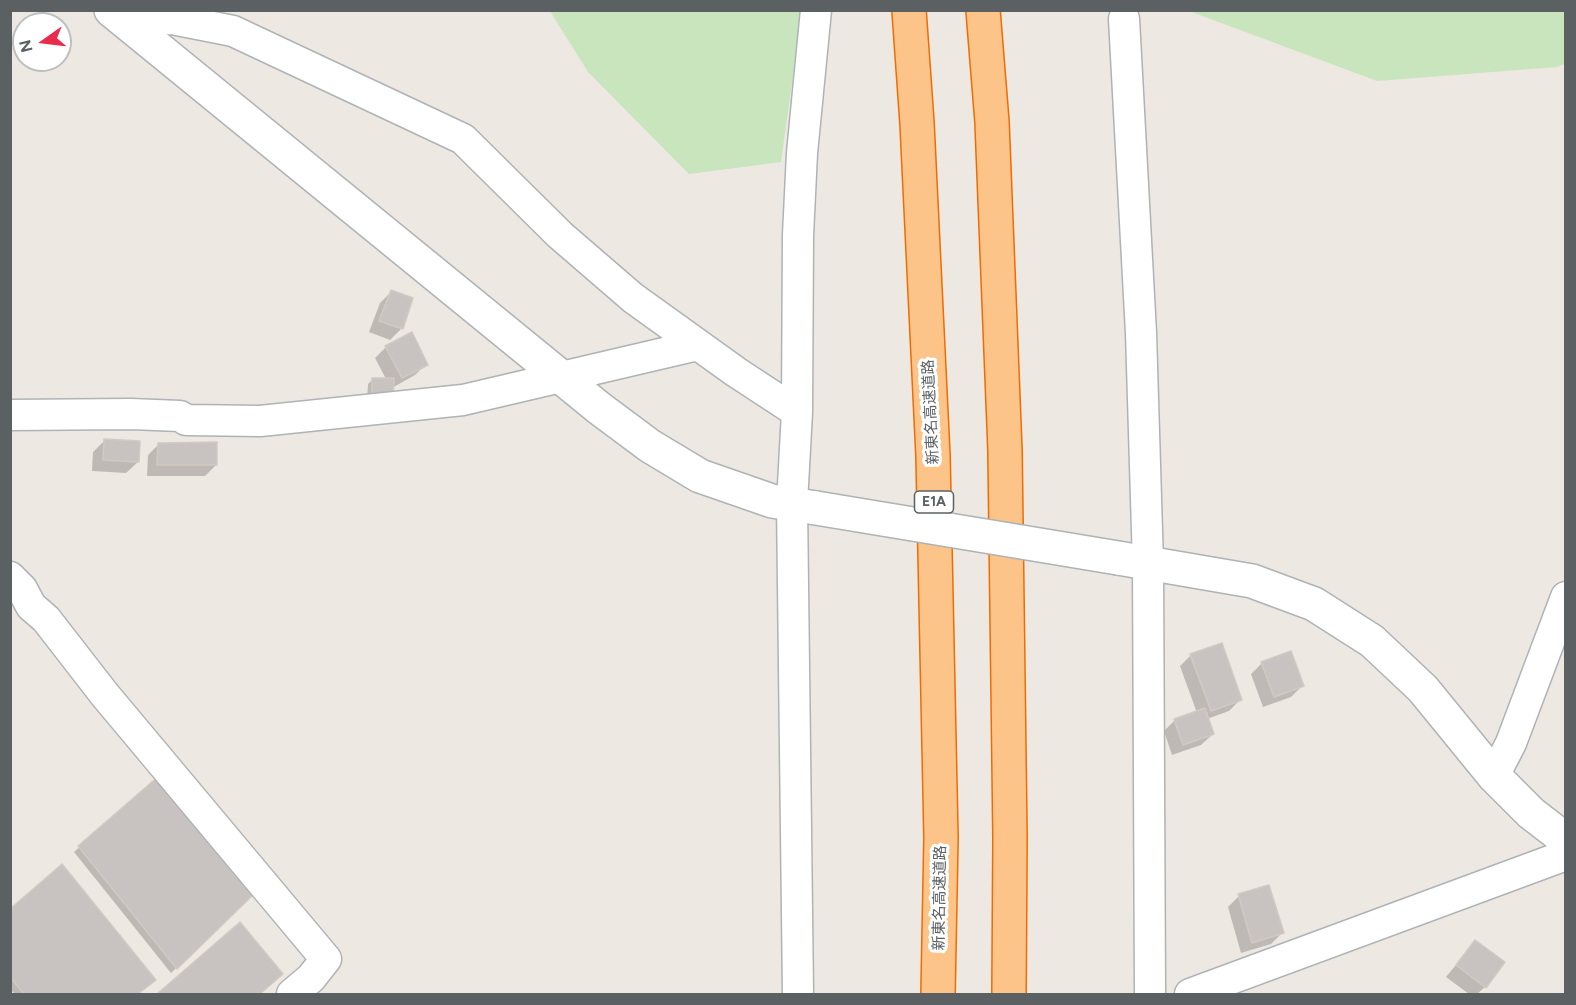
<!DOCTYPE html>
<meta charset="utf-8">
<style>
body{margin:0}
#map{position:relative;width:1576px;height:1005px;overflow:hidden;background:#eee8e2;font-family:Figtree,sans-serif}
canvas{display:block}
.frame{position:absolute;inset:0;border:12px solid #5b6163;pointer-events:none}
.north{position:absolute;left:12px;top:12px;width:60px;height:60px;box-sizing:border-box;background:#fff;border:2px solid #bdc0c1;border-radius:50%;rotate:256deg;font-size:16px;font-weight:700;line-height:24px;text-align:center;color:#5b6163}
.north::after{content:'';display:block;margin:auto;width:21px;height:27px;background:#e92c4b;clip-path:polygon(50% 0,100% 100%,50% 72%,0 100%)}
</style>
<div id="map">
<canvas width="1576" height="1005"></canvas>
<div class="frame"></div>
<div class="north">N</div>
</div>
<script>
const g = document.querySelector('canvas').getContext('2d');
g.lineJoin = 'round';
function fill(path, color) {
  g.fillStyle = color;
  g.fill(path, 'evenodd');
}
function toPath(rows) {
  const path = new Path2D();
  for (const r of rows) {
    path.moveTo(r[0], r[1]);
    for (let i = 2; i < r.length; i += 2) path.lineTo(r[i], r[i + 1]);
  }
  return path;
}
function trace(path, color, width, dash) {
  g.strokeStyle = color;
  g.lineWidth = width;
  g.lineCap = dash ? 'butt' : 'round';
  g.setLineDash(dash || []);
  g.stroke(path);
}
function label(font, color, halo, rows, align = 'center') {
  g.font = font + ' Figtree,"Noto Sans JP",sans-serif';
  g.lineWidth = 6;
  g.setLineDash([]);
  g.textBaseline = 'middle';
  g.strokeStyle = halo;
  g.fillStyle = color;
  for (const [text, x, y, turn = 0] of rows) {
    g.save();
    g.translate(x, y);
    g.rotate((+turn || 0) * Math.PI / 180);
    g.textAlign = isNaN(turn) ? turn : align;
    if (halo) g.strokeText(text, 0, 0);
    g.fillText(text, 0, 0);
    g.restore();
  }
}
fill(toPath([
 [550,11,802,11,781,162,689,174,588,72],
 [1189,11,1565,11,1565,64,1557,67,1377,81]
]), '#c8e5be');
fill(toPath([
 [391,292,412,299,401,329,390,340,369,332,380,303],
 [386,347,426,364,415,375,367,402,368,384,373,379,386,379,375,358],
 [104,441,138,462,126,473,92,471,93,452],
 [159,444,216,465,205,476,147,476,148,455],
 [1191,655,1240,700,1229,711,1207,719,1213,734,1201,745,1172,755,1164,731,1175,720,1197,713,1180,666],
 [1262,663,1302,686,1291,697,1263,707,1251,674],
 [160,777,255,891,171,973,74,852],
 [1239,896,1282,933,1271,944,1241,953,1228,907],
 [10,911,148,985,137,994,15,994,10,989],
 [239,924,276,979,258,994,159,994],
 [1475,942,1485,987,1477,994,1469,994,1446,977]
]), '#0003');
const building = toPath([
 [391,290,413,298,403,329,379,321,391,290],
 [412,332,428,365,402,378,385,346,412,332],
 [372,378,394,378,393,398,372,398,372,378],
 [104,439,140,441,139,462,103,460,104,439],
 [217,442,217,465,157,465,158,443,217,442],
 [1222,643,1242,700,1211,711,1190,654,1222,643],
 [1291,651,1304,686,1274,697,1261,662,1291,651],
 [1205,708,1214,734,1183,745,1174,719,1205,708],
 [160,775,257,891,177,969,78,846,160,775],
 [62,864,156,980,138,994,24,994,10,977,10,909,62,864],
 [1269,885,1284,933,1252,943,1238,894,1269,885],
 [240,922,283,974,260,994,157,994,240,922],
 [1475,940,1505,962,1486,988,1456,965,1475,940]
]);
fill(building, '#c8c3c0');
trace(building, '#d2c9c1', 1.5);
const minor = toPath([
 [1124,19,1141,333,1148,564,1150,994],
 [122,20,172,19,233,31,463,139,560,235,633,298,736,372,797,412],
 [10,415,131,414,180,416,186,420,260,421,463,400,698,345],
 [10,577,22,589,31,606,46,619,105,695,326,959,311,978,292,994],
 [1494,776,1511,743,1566,597],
 [798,994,792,503,797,412,798,235,802,153,816,10],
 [1190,994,1566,855]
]);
const tertiary = toPath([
 [111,10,599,408,650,446,700,476,772,501,816,508],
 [1118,558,1252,581,1314,604,1372,641,1423,689,1494,776,1531,813,1566,840]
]);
const motorway = toPath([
 [909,10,917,123,933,456,941,838,938,994],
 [983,10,992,122,1005,451,1010,838,1009,994]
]);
trace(minor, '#aeb3b5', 33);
trace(tertiary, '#aeb3b5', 36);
trace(motorway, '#f06c00', 36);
trace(minor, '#fff', 30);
trace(tertiary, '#fff', 33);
trace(motorway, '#fdc48a', 33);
const tertiaryBridge = toPath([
 [816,508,1118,558]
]);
trace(tertiaryBridge, '#aeb3b5', 36, []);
trace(tertiaryBridge, '#fff', 33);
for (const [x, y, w] of [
 [934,502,39]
]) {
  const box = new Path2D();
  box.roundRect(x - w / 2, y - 11, w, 22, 4.5);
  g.fillStyle = '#fff';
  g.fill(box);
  trace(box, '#5b6163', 1.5);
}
label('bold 14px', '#5b6163', null, [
 ["E1A",934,502]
]);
label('15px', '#5b6163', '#fff', [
 ["新東名高速道路",931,412,-93],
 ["新東名高速道路",940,898,-89]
]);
</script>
